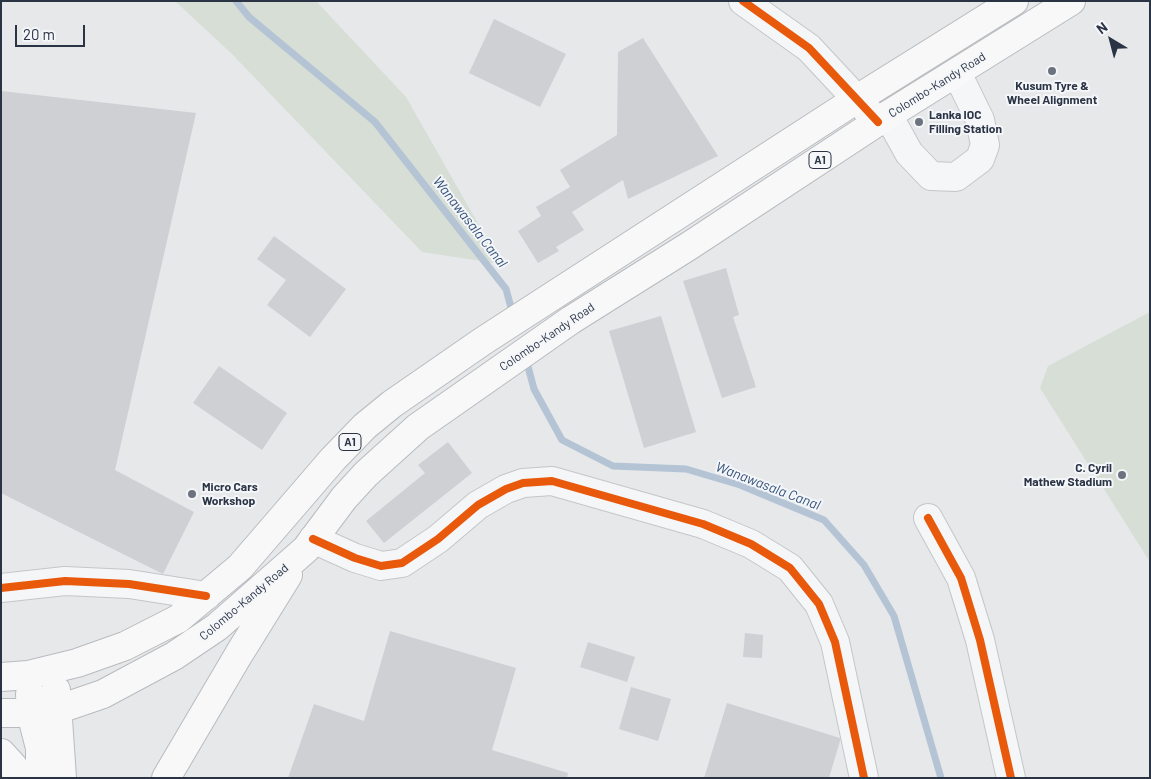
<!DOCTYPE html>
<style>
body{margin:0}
#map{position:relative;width:1151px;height:779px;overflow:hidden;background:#e6e8ea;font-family:Barlow,sans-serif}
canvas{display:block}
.frame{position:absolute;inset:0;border:2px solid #2b3445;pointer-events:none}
.north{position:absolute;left:1086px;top:15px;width:50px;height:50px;-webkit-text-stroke:4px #f4f6f9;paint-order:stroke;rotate:323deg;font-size:14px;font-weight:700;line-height:20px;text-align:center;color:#2b3445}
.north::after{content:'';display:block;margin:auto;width:18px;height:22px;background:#2b3445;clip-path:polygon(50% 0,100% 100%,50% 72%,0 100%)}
.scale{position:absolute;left:15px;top:25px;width:70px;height:22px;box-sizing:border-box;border:2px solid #2b3445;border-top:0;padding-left:6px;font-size:15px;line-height:18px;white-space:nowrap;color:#2b3445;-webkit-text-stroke:4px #f4f6f9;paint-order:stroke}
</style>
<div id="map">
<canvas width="1151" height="779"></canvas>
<div class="frame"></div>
<div class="north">N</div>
<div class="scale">20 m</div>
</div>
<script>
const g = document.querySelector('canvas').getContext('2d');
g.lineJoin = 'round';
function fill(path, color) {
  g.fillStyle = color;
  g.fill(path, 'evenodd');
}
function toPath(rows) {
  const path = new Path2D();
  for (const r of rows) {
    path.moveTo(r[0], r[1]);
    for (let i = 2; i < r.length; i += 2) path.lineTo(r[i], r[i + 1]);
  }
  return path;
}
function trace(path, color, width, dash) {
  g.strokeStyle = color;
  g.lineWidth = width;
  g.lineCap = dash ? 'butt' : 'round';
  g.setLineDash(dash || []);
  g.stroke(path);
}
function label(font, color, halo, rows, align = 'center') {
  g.font = font + ' Barlow,sans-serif';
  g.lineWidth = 4;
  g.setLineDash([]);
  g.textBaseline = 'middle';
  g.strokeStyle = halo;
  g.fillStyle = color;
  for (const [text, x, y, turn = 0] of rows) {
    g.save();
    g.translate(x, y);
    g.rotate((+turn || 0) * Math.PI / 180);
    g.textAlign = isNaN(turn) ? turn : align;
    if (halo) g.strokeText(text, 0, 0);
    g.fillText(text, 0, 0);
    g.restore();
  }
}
fill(toPath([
 [175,1,316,1,406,97,501,264,422,252,232,54],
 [1150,312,1150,562,1040,388,1048,366]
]), '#d6ded6');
trace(toPath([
 [236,1,249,17,375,122,506,289,513,315],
 [526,359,534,389,562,440,613,466,686,469,740,485,824,520,864,565,894,616,941,778]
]), '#b4c4d5', 7);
fill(toPath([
 [494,19,566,54,540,107,469,73],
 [643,38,718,156,628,199,623,180,572,212,584,230,556,247,559,251,538,263,518,231,541,216,536,207,570,187,560,170,617,135,618,52],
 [1,91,196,113,115,470,194,512,163,574,1,493],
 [274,236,346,289,310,337,267,305,286,280,257,259],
 [726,268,739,315,733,317,756,387,722,398,683,281],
 [661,316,696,432,644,448,609,331],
 [219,366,287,413,262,450,193,403],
 [448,442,472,473,384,543,366,521,425,473,418,465],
 [390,631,516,668,492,750,568,773,567,778,288,778,314,704,364,721],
 [745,633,763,635,762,658,743,657],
 [588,642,635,657,627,682,580,667],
 [631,687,671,699,658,741,619,729],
 [727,703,840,738,840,741,829,778,704,778]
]), '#ced0d3');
const minor = toPath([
 [743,1,809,48,878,122],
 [888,115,909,153,931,176,956,177,980,159,985,145,980,120,957,73],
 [928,518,961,578,980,640,1011,778],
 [313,539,355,558,381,566,402,563,438,539,478,505,506,489,523,483,552,481,703,524,751,544,790,568,819,604,835,642,864,778],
 [1,588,65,581,129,584,206,596]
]);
const highway = toPath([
 [1,677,28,675,77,663,125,646,178,619,240,567,333,459,365,426,392,404,483,341,857,99,1014,1],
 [56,690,62,778],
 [30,694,31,713,40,748,40,778],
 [1,713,31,713,68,706,103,694,174,656,217,627,306,549,344,498,366,474,418,427,571,320,689,246,888,115,1071,1],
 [1,753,13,766,18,778],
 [166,778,239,654,288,575]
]);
trace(minor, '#c4c6c8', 30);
trace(highway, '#b8bbbf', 30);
trace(minor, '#f5f6f7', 28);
trace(highway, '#f8f8f8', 28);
trace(toPath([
 [743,1,809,48,878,122],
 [928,518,961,578,980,640,1011,778],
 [313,539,355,558,381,566,402,563,438,539,478,505,506,489,523,483,552,481,703,524,751,544,790,568,819,604,835,642,864,778],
 [1,588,65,581,129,584,206,596]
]), '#e8590c', 8);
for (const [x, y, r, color] of [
 [1052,71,5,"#6c737f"],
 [919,122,5,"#6c737f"],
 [1122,475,5,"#6c737f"],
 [192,494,5,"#6c737f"]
]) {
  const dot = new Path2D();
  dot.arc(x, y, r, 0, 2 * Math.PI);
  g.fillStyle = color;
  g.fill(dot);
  trace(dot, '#f4f6f9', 2);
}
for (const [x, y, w] of [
 [820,160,22],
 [350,442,22]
]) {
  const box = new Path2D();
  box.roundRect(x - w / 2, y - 8.5, w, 17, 4);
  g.fillStyle = '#f4f6f9';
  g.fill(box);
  trace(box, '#2b3445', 1);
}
label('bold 11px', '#2b3445', null, [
 ["A1",820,160],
 ["A1",350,442]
]);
label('12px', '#2b3445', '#f4f6f9', [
 ["Colombo-Kandy Road",937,85,-32],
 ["Colombo-Kandy Road",547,337,-34],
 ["Colombo-Kandy Road",244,602,-40]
]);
label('bold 12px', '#2b3445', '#f4f6f9', [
 ["Kusum Tyre &",1052,86,"center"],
 ["Wheel Alignment",1052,100,"center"],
 ["Lanka IOC",929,115],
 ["Filling Station",929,129],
 ["C. Cyril",1112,468,"right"],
 ["Mathew Stadium",1112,482,"right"],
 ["Micro Cars",202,487],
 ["Workshop",202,501]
], 'left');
label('italic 14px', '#34527a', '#f4f6f9', [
 ["Wanawasala Canal",470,222,52],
 ["Wanawasala Canal",768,486,21]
]);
</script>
